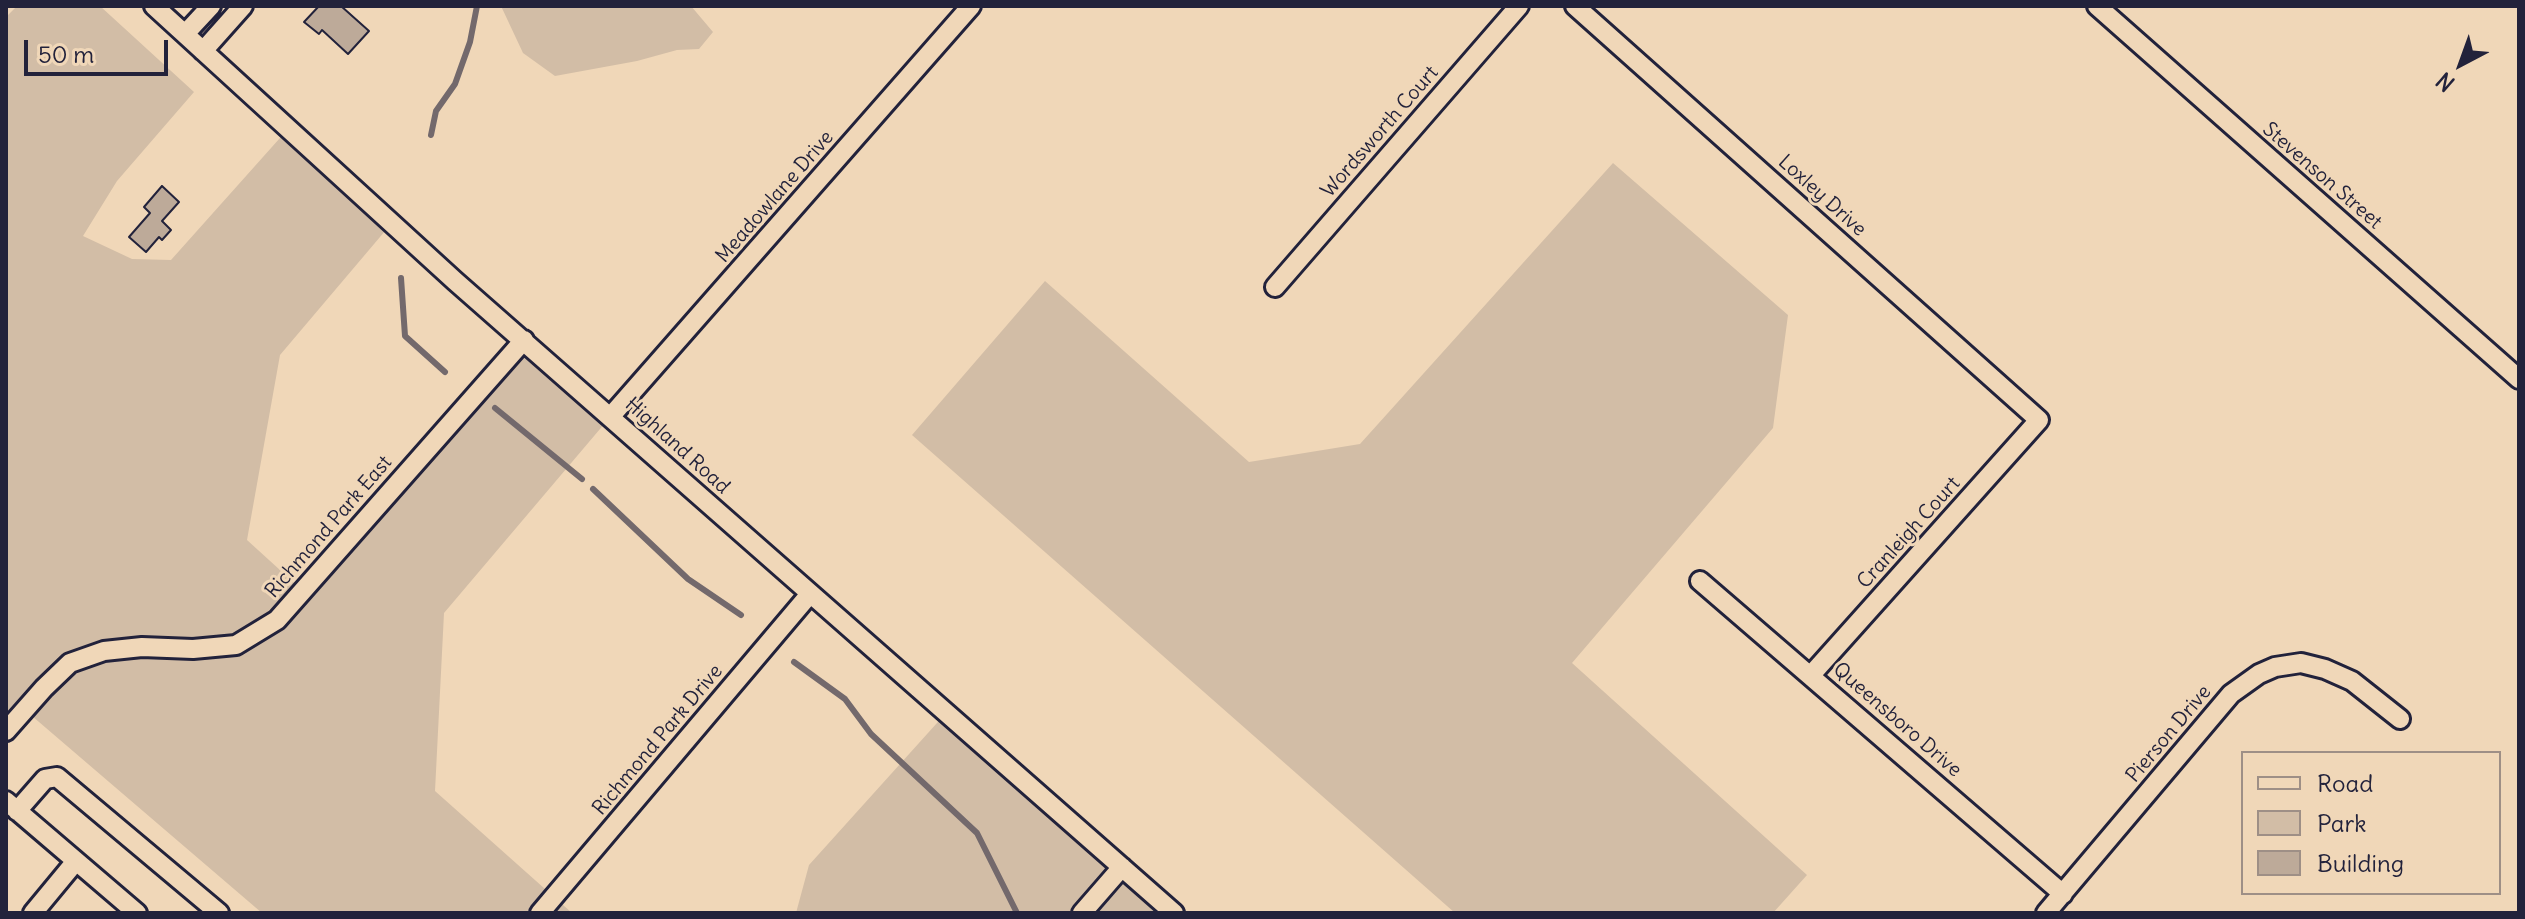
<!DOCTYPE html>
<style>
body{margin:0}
#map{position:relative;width:2525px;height:919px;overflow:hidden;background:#f0d7b8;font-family:Delius,sans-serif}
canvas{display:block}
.frame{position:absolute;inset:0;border:8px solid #22223b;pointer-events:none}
.legend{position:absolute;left:2241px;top:751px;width:260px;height:144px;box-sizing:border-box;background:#f0d7b8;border:2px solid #9e8f86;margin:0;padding:10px 14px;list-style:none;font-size:24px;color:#22223b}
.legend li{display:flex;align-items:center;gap:16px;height:40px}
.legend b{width:40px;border:2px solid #9e8f86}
.north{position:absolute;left:2421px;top:24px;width:80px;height:80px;-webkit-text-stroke:6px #f0d7b8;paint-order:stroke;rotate:221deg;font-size:22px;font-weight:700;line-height:32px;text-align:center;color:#22223b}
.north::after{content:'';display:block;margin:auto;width:28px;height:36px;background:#22223b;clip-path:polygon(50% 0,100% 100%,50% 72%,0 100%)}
.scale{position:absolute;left:24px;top:40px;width:144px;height:36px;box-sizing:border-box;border:4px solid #22223b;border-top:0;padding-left:10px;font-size:24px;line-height:28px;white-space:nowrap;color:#22223b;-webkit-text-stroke:6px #f0d7b8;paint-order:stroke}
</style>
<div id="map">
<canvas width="2525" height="919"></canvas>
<div class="frame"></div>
<ul class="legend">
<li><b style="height:10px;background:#f0d7b8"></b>Road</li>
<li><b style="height:22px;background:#d2bda6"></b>Park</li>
<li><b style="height:22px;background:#bdaa99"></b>Building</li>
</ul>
<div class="north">N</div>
<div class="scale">50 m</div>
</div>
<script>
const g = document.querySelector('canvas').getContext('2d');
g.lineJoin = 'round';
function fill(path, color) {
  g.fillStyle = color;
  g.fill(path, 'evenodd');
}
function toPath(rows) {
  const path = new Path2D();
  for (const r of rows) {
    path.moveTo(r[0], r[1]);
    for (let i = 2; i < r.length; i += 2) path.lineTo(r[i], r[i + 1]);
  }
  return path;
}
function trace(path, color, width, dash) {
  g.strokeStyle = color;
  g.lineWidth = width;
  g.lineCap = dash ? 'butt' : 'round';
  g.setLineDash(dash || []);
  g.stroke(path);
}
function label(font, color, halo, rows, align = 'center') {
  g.font = font + ' Delius,sans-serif';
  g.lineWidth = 6;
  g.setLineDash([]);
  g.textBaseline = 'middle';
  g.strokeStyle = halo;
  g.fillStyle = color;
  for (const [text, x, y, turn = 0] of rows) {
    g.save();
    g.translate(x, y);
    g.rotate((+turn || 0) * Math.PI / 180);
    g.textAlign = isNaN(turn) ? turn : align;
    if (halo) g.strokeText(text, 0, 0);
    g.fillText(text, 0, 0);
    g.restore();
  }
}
fill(toPath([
 [17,6,100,6,194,92,117,181,83,236,132,259,171,260,288,129,391,224,280,355,247,540,302,590,524,340,611,416,444,613,435,791,572,913,262,913,25,710,6,731,6,17],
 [501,6,691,6,713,32,699,49,677,50,637,61,555,76,523,53],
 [1613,163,1788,315,1773,428,1572,663,1807,875,1773,913,1455,913,912,435,1045,281,1249,462,1360,444],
 [946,713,1174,913,796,913,809,865]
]), '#d2bda6');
trace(toPath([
 [431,135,436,111,455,84,470,42,477,6],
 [401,278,405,336,445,372],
 [495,408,582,479],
 [593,489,688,579,741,615],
 [794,662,845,699,871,734,977,833,1017,913]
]), '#73696c', 6);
const building = toPath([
 [319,6,341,6,369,31,348,54,322,30,319,34,304,22,319,6],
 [162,186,179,202,162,221,171,230,162,240,159,237,146,252,129,237,150,213,144,207,162,186]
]);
fill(building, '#bdaa99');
trace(building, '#22223b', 2);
const minor = toPath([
 [154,6,455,281,1174,913],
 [1575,6,2039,420,1811,675],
 [2097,6,2519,379],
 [185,34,211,6],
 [203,51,243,6],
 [1275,287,1519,6],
 [611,416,971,6],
 [1700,581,2063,894],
 [6,731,44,688,70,663,104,651,142,647,193,649,236,645,277,620,524,340],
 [6,801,137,913],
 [17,811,45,779,57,777,219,913],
 [33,913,76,861],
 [540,913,809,595],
 [1082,913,1122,867],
 [2046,913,2231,694,2259,674,2275,667,2301,663,2325,669,2352,681,2400,719]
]);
trace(minor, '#22223b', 24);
trace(minor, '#f0d7b8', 18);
label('20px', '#22223b', '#f0d7b8', [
 ["Wordsworth Court",1380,132,-49],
 ["Stevenson Street",2322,176,41],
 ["Loxley Drive",1822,196,42],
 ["Meadowlane Drive",775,197,-49],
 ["Highland Road",677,446,42],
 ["Richmond Park East",329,527,-49],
 ["Cranleigh Court",1909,533,-48],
 ["Queensboro Drive",1897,720,41],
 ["Pierson Drive",2169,734,-50],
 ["Richmond Park Drive",658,740,-50]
]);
</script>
